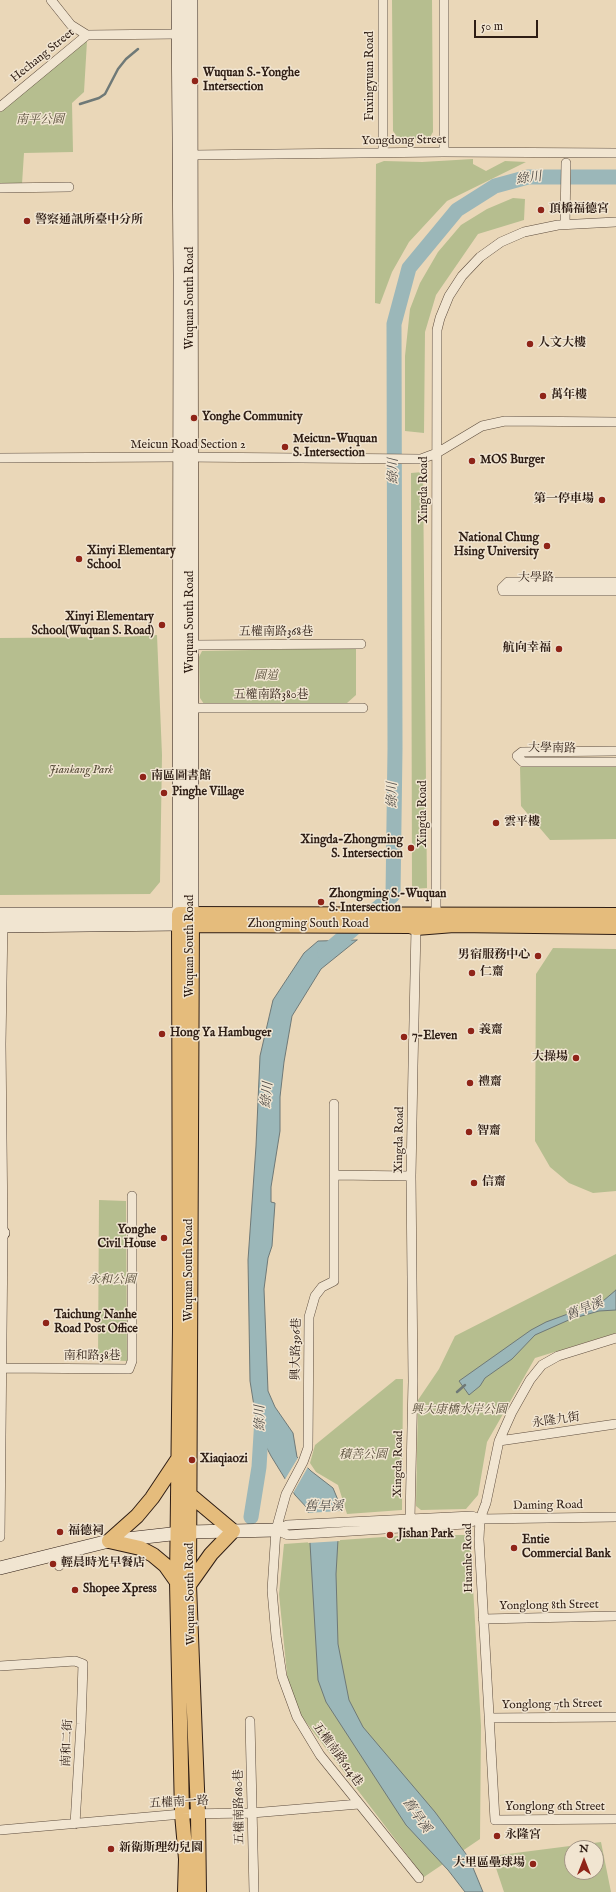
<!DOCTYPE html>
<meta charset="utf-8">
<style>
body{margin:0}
#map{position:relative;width:616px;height:1892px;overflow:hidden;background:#ead7b8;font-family:"IM FELL English",serif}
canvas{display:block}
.north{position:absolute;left:564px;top:1840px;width:40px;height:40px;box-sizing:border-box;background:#f1e5d1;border:1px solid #a39585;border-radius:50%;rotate:0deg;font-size:11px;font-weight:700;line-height:16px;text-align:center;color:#2e1d14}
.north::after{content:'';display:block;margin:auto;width:14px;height:18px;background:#8f2418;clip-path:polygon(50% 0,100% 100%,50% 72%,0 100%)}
.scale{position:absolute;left:474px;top:20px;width:64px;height:18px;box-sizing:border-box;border:2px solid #2e1d14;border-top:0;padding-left:5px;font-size:12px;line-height:14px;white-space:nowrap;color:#2e1d14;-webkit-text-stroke:3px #f1e5d1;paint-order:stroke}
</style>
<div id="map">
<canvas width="616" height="1892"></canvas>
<div class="north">N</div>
<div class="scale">50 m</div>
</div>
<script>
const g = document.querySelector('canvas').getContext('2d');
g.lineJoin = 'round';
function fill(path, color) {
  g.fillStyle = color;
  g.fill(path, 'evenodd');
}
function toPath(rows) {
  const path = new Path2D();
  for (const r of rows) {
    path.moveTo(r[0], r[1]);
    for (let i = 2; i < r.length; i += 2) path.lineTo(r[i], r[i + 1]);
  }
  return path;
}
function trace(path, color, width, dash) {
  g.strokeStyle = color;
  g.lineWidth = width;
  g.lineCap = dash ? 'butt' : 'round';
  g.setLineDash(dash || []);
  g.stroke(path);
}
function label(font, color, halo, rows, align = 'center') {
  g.font = font + ' "IM FELL English","Noto Serif TC",serif';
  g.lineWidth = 3;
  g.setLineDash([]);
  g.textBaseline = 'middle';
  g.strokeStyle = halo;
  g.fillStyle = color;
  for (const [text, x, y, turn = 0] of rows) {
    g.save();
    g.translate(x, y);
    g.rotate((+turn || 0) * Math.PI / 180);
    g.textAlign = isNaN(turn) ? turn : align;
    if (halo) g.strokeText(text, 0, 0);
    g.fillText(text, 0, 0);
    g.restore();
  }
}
fill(toPath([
 [392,0,432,0,433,132,430,137,423,139,402,139,398,138,393,131],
 [87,41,84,92,72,103,73,152,24,153,22,184,0,184,0,112],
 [473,159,473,164,486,171,505,161,526,162,447,201,409,242,392,272,380,304,375,303,376,164,384,161,422,162],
 [513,198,525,199,524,220,478,234,436,295,425,332,424,433,405,431,405,356,410,309,420,283,438,252,461,225,487,209],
 [423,472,427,888,412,889,411,473],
 [157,635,162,755,160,882,150,894,0,895,0,638,125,637],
 [356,648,356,695,347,703,204,704,200,698,199,657,202,651],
 [616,766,616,839,550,840,521,806,520,767],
 [553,948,616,949,616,1191,593,1193,569,1183,550,1167,535,1141,536,974],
 [99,1200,126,1201,127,1361,98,1360],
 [616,1254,616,1333,535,1358,487,1442,478,1495,466,1509,421,1510,416,1506,418,1400,439,1369,455,1336],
 [396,1379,403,1379,402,1510,347,1514,338,1485,316,1472,310,1463,315,1445],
 [412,1535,470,1535,481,1726,480,1839,424,1877,302,1717,288,1684,279,1594,284,1544],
 [601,1842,611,1892,504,1892,492,1856],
 [572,1848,596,1848,596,1872,572,1872]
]), '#b6be8f');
const water = toPath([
 [357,940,321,969,292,1016,284,1062,280,1097,280,1131,271,1187,271,1202,275,1203,272,1246,268,1258,264,1289,268,1391,275,1407,293,1433,297,1457,311,1471,333,1488,340,1505,336,1574,338,1644,349,1700,363,1727,435,1812,469,1858,483,1892,465,1892,448,1870,406,1825,326,1702,318,1680,308,1509,295,1495,271,1456,258,1431,250,1381,248,1260,256,1146,260,1056,273,1000,304,953,318,941,357,940],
 [616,1290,616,1310,599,1311,571,1319,535,1335,512,1359,485,1378,480,1386,469,1395,459,1381,531,1330,546,1322,603,1301,616,1290]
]);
fill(water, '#9bb7b9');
trace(water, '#6f7977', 1);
fill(toPath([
 [299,1456,308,1467,292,1495,284,1481],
 [340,1511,340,1541,308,1543,306,1513]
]), '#ead7b8');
trace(toPath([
 [80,104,99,98,105,94,118,69,126,59,138,49],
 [457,1392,465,1385]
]), '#6f7977', 2.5);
trace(toPath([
 [325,953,393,895,395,749,394,324,409,268,457,210,495,186,528,177,616,177],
 [251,1517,259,1467,262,1418]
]), '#9bb7b9', 15);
const street = toPath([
 [51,0,71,25,87,35],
 [383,0,383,152],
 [0,107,87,35,178,34],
 [444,152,444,0],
 [192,155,444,152,616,153],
 [0,188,69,187],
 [565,224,566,163],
 [0,458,180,457,421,459,437,453,482,426,505,421,616,422],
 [616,582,508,582,502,588,503,591,616,591],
 [191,645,361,644],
 [186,708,363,708],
 [616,751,522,752,517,756,523,762,616,762],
 [431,917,436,913,437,330,440,318,449,296,462,276,480,257,501,242,524,232,558,225,616,222],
 [334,1104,334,1281,322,1287,315,1296,309,1317,308,1448,303,1462,286,1494,276,1530,272,1590,276,1636,282,1676,297,1717,320,1755,419,1878],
 [334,1175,411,1176],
 [616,1338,558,1356,542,1365,530,1380,512,1412,499,1441,486,1503,480,1519,479,1539,495,1820,616,1819],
 [2,1368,129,1369,132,1361,132,1196],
 [499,1441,616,1424],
 [410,1519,413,1381,411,1176,413,1066,416,928,420,925],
 [276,1530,288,1535,465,1524,480,1519,616,1517],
 [276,1530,287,1525,472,1516,479,1519],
 [0,1537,3,1233,1,1044,3,920],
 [56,1554,59,1566],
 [483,1619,616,1616],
 [0,1666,75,1661,83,1664,81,1724,75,1824],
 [489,1718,616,1717],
 [250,1721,254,1892],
 [0,1830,182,1814,252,1813,359,1804]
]);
const secondary = toPath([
 [191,0,192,914],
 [0,914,179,914,180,275,178,0],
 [0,926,179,924],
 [0,1233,3,1233],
 [0,1568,109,1541,189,1532,276,1530]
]);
const primary = toPath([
 [192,914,189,1585,198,1814,199,1892],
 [183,925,410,926,416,928,454,925,616,927],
 [189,1494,233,1531,211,1554,189,1585],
 [109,1541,137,1516,152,1498,178,1459],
 [109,1541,140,1548,153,1555,165,1565,177,1582],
 [185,1892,186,1859,182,1814,177,1582,180,1328,179,914,616,915]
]);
trace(street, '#5d4c3d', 10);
trace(secondary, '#2e1d14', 14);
trace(primary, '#2e1d14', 16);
trace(street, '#f1e5d1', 9);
trace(secondary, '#f1e5d1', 13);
trace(primary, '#e5bc7c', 14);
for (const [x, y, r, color] of [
 [195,81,4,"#8f2418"],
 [541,210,4,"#8f2418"],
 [27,221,4,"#8f2418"],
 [530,344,4,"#8f2418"],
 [543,396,4,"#8f2418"],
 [194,418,4,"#8f2418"],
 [285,447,4,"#8f2418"],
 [472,461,4,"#8f2418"],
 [602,500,4,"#8f2418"],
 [547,546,4,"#8f2418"],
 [79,559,4,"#8f2418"],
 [162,625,4,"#8f2418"],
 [559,649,4,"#8f2418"],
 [143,777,4,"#8f2418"],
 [164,793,4,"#8f2418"],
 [496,823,4,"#8f2418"],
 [411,848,4,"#8f2418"],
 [321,902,4,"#8f2418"],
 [538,956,4,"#8f2418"],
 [472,973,4,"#8f2418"],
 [471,1031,4,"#8f2418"],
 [162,1034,4,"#8f2418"],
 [404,1037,4,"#8f2418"],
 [576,1058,4,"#8f2418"],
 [470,1083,4,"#8f2418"],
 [469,1132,4,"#8f2418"],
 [474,1183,4,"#8f2418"],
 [164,1238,4,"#8f2418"],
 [46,1323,4,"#8f2418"],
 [192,1460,4,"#8f2418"],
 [60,1532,4,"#8f2418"],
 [390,1535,4,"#8f2418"],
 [514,1548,4,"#8f2418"],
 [53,1564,4,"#8f2418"],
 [75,1590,4,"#8f2418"],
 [497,1836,4,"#8f2418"],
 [111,1849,4,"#8f2418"],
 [533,1864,4,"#8f2418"]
]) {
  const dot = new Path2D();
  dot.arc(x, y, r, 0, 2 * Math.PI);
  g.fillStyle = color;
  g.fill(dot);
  trace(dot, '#f1e5d1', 1.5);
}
label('12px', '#2e1d14', '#f1e5d1', [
 ["Hechang Street",43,56,-39],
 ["Fuxingyuan Road",371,76,-90],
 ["Yongdong Street",404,141,-1],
 ["Wuquan South Road",191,298,-90],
 ["Meicun Road Section 2",188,446],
 ["Xingda Road",425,490,-90],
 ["大學路",536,579],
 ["Wuquan South Road",191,622,-90],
 ["五權南路368巷",276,633],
 ["五權南路380巷",271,696],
 ["大學南路",552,749,1],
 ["Xingda Road",424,814,-90],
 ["Zhongming South Road",308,925],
 ["Wuquan South Road",191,946,-90],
 ["Xingda Road",400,1140,-89],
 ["Wuquan South Road",190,1270,-90],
 ["興大路396巷",297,1349,-89],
 ["南和路38巷",92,1357],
 ["永隆九街",556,1421,-8],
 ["Xingda Road",399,1464,-89],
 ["Daming Road",548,1506,-1],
 ["Huanhe Road",469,1558,-91],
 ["Wuquan South Road",191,1594,-91],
 ["Yonglong 8th Street",549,1606,-1],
 ["Yonglong 7th Street",552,1705,-1],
 ["南和二街",68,1743,-87],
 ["五權南路614巷",337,1755,54],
 ["五權南一路",179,1803,-3],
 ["五權南路680巷",240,1807,-91],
 ["Yonglong 6th Street",555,1808]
]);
label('bold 12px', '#2e1d14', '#f1e5d1', [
 ["Wuquan S.-Yonghe",203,74],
 ["Intersection",203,88],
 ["頂橋福德宮",549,210],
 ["警察通訊所臺中分所",35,221],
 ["人文大樓",538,344],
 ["萬年樓",551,396],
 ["Yonghe Community",202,418],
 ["Meicun-Wuquan",293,440],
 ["S. Intersection",293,454],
 ["MOS Burger",480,461],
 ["第一停車場",594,500,"right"],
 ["National Chung",539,539,"right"],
 ["Hsing University",539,553,"right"],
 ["Xinyi Elementary",87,552],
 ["School",87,566],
 ["Xinyi Elementary",154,618,"right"],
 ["School(Wuquan S. Road)",154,632,"right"],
 ["航向幸福",551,649,"right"],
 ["南區圖書館",151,777],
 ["Pinghe Village",172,793],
 ["雲平樓",504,823],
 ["Xingda-Zhongming",403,841,"right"],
 ["S. Intersection",403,855,"right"],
 ["Zhongming S.-Wuquan",329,895],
 ["S. Intersection",329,909],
 ["男宿服務中心",530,956,"right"],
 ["仁齋",480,973],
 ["義齋",479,1031],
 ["Hong Ya Hambuger",170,1034],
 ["7-Eleven",412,1037],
 ["大操場",568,1058,"right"],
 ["禮齋",478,1083],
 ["智齋",477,1132],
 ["信齋",482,1183],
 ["Yonghe",156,1231,"right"],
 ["Civil House",156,1245,"right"],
 ["Taichung Nanhe",54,1316],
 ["Road Post Office",54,1330],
 ["Xiaqiaozi",200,1460],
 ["福德祠",68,1532],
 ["Jishan Park",398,1535],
 ["Entie",522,1541],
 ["Commercial Bank",522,1555],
 ["輕晨時光早餐店",61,1564],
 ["Shopee Xpress",83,1590],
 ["永隆宮",505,1836],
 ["新衛斯理幼兒園",119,1849],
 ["大里區壘球場",525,1864,"right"]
], 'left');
label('italic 12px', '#574d39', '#f1e5d1', [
 ["南平公園",40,121],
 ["園道",266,677],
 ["Jiankang Park",81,771],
 ["永和公園",112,1281],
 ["興大康橋水岸公園",459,1411],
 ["積善公園",363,1456]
]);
label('italic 13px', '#4f4b46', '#f1e5d1', [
 ["綠川",529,179,-8],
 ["綠川",394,471,-90],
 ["綠川",393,795,-90],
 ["綠川",268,1095,-85],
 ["舊旱溪",585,1310,-22],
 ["綠川",261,1418,-91],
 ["舊旱溪",324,1507],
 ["舊旱溪",416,1816,55]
]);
</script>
